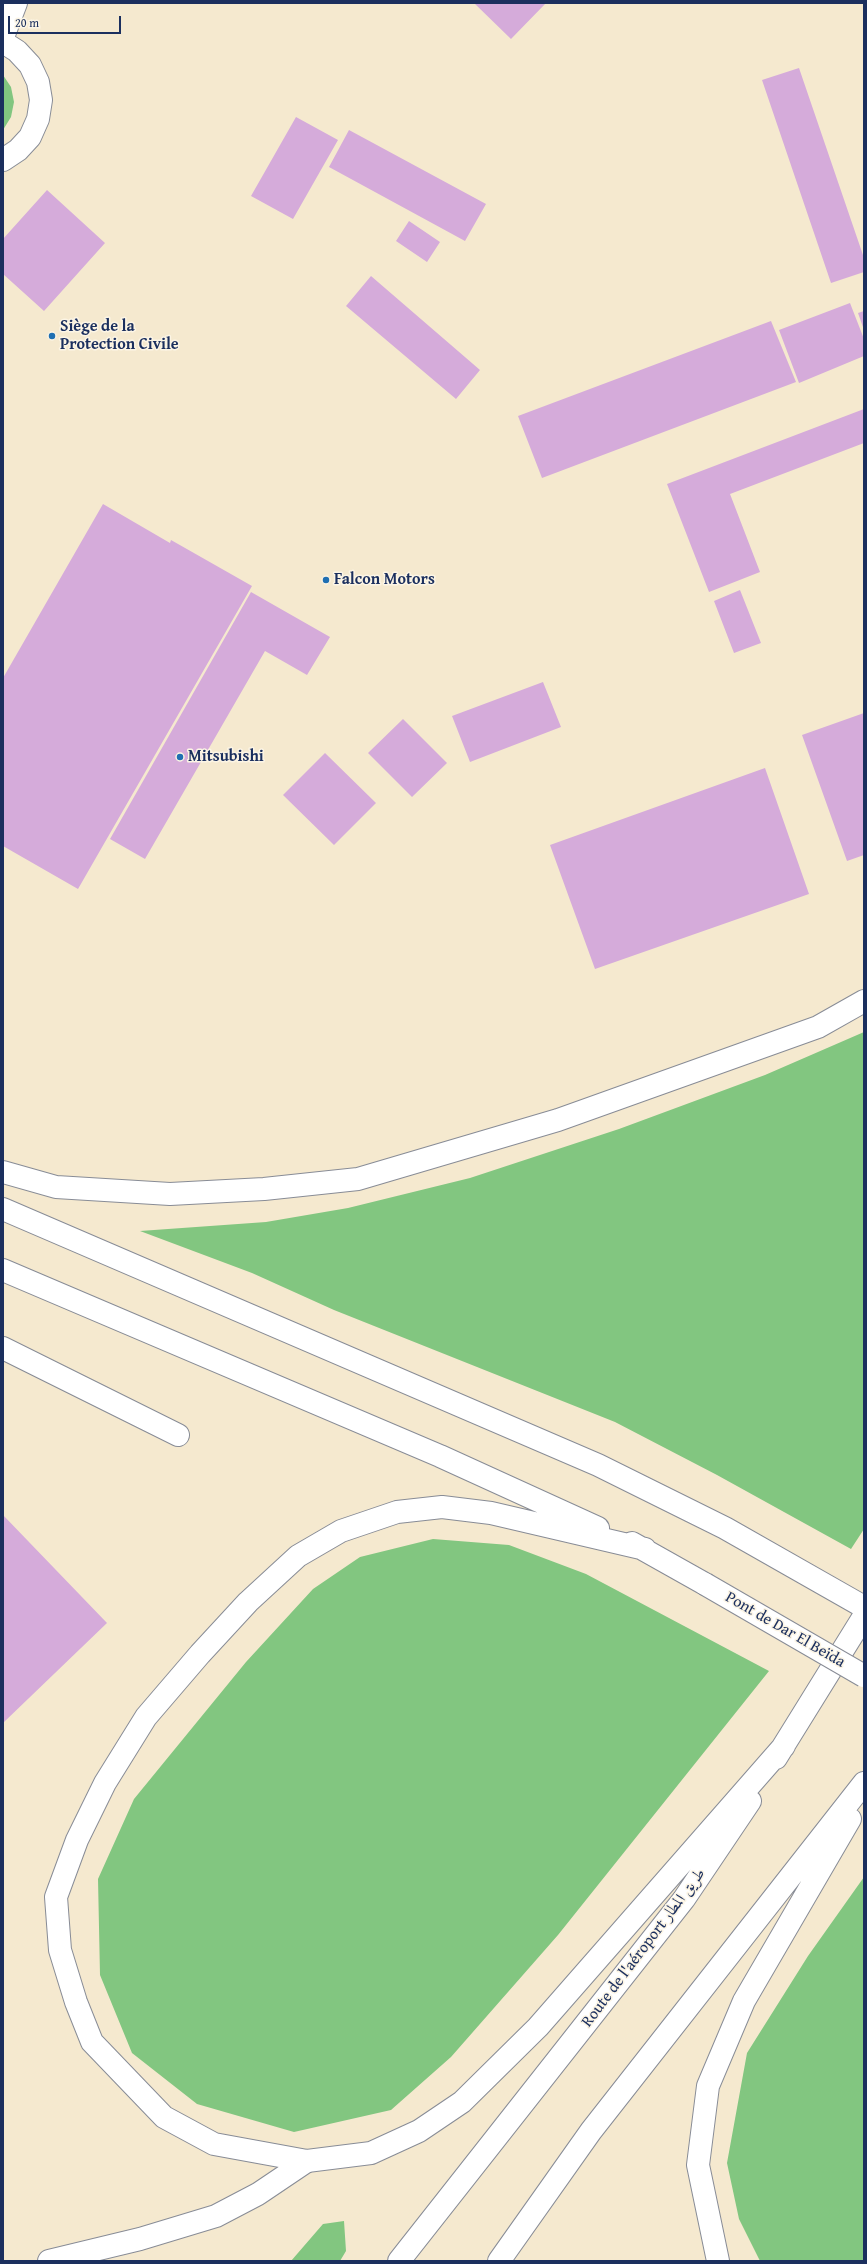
<!DOCTYPE html>
<meta charset="utf-8">
<style>
body{margin:0}
#map{position:relative;width:867px;height:2264px;overflow:hidden;background:#f5e9cf;font-family:"Gentium Book Plus",serif}
canvas{display:block}
.frame{position:absolute;inset:0;border:4px solid #1b2f5e;pointer-events:none}
.scale{position:absolute;left:8px;top:16px;width:113px;height:18px;box-sizing:border-box;border:2px solid #1b2f5e;border-top:0;padding-left:5px;font-size:12px;line-height:14px;white-space:nowrap;color:#1b2f5e;-webkit-text-stroke:3px #fcf5e5;paint-order:stroke}
</style>
<div id="map">
<canvas width="867" height="2264"></canvas>
<div class="frame"></div>
<div class="scale">20 m</div>
</div>
<script>
const g = document.querySelector('canvas').getContext('2d');
g.lineJoin = 'round';
function fill(path, color) {
  g.fillStyle = color;
  g.fill(path, 'evenodd');
}
function toPath(rows) {
  const path = new Path2D();
  for (const r of rows) {
    path.moveTo(r[0], r[1]);
    for (let i = 2; i < r.length; i += 2) path.lineTo(r[i], r[i + 1]);
  }
  return path;
}
function trace(path, color, width, dash) {
  g.strokeStyle = color;
  g.lineWidth = width;
  g.lineCap = dash ? 'butt' : 'round';
  g.setLineDash(dash || []);
  g.stroke(path);
}
function label(font, color, halo, rows, align = 'center') {
  g.font = font + ' "Gentium Book Plus",Amiri,serif';
  g.lineWidth = 3;
  g.setLineDash([]);
  g.textBaseline = 'middle';
  g.strokeStyle = halo;
  g.fillStyle = color;
  for (const [text, x, y, turn = 0] of rows) {
    g.save();
    g.translate(x, y);
    g.rotate((+turn || 0) * Math.PI / 180);
    g.textAlign = isNaN(turn) ? turn : align;
    if (halo) g.strokeText(text, 0, 0);
    g.fillText(text, 0, 0);
    g.restore();
  }
}
fill(toPath([
 [3,75,11,87,14,102,11,117,3,130],
 [864,1032,864,1529,851,1549,717,1475,615,1422,334,1310,252,1273,140,1231,266,1222,348,1208,470,1178,619,1129,765,1075],
 [433,1539,509,1545,586,1574,769,1671,558,1935,451,2057,391,2110,294,2132,197,2104,132,2053,100,1975,98,1879,134,1799,246,1662,313,1589,360,1557],
 [864,1877,864,2261,760,2261,739,2219,727,2163,747,2053,808,1956],
 [344,2221,346,2251,340,2261,291,2261,323,2224]
]), '#82c680');
fill(toPath([
 [474,3,546,3,511,39],
 [799,68,864,258,864,272,831,283,762,80],
 [296,117,338,140,293,219,251,196],
 [349,130,486,204,465,241,329,167],
 [47,190,105,243,44,311,3,274,3,239],
 [409,221,440,242,427,262,396,241],
 [371,276,480,370,456,399,346,306],
 [850,303,864,339,864,356,799,383,779,330],
 [864,311,864,330,858,313],
 [771,321,796,382,542,478,518,416],
 [864,409,864,443,730,494,760,572,709,592,667,484],
 [103,504,170,543,171,540,252,586,78,889,3,846,3,678],
 [740,590,761,643,734,653,714,601],
 [251,592,330,637,307,675,265,651,145,859,110,839],
 [543,682,561,727,470,762,452,716],
 [864,713,864,855,847,861,802,735],
 [403,719,447,763,412,797,368,753],
 [325,753,376,803,334,845,283,795],
 [765,768,809,894,595,969,550,845],
 [3,1515,107,1623,3,1723]
]), '#d5abda');
const minor = toPath([
 [3,37,16,3],
 [3,42,17,51,30,65,38,82,41,100,38,119,30,137,18,150,3,160],
 [3,1348,178,1435],
 [49,2261,140,2239,216,2216,258,2194,307,2161]
]);
const highway = toPath([
 [3,1172,56,1187,170,1194,264,1189,358,1179,558,1120,818,1027,864,1001],
 [3,1209,598,1465,725,1528,864,1607],
 [3,1270,440,1456,598,1528],
 [632,1543,705,1584],
 [645,1549,491,1513,442,1507,397,1512,341,1531,298,1556,248,1602,200,1654,146,1717,105,1783,77,1840,56,1897,60,1950,76,2002,92,2042,164,2117,214,2144,307,2161,371,2153,419,2131,462,2102,538,2027,784,1746],
 [776,1758,864,1616],
 [399,2261,684,1899,750,1801],
 [499,2261,591,2131,864,1783],
 [718,2261,698,2165,708,2086,744,2001,850,1819]
]);
trace(minor, '#888c96', 24);
trace(highway, '#888c96', 24);
trace(minor, '#fff', 22);
trace(highway, '#fff', 22);
const highwayBridge = toPath([
 [705,1584,864,1676]
]);
trace(highwayBridge, '#888c96', 24, []);
trace(highwayBridge, '#fff', 22);
for (const [x, y, r, color] of [
 [52,336,4,"#1f6fb2"],
 [326,580,4,"#1f6fb2"],
 [180,757,4,"#1f6fb2"]
]) {
  const dot = new Path2D();
  dot.arc(x, y, r, 0, 2 * Math.PI);
  g.fillStyle = color;
  g.fill(dot);
  trace(dot, '#fcf5e5', 1.5);
}
label('bold 16px', '#1b2f5e', '#fcf5e5', [
 ["Siège de la",60,327],
 ["Protection Civile",60,345],
 ["Falcon Motors",334,580],
 ["Mitsubishi",188,757]
], 'left');
label('16px', '#1b2f5e', '#fcf5e5', [
 ["Pont de Dar El Beïda",785,1630,30],
 ["Route de l'aéroport طريق المطار",644,1948,-53]
]);
</script>
